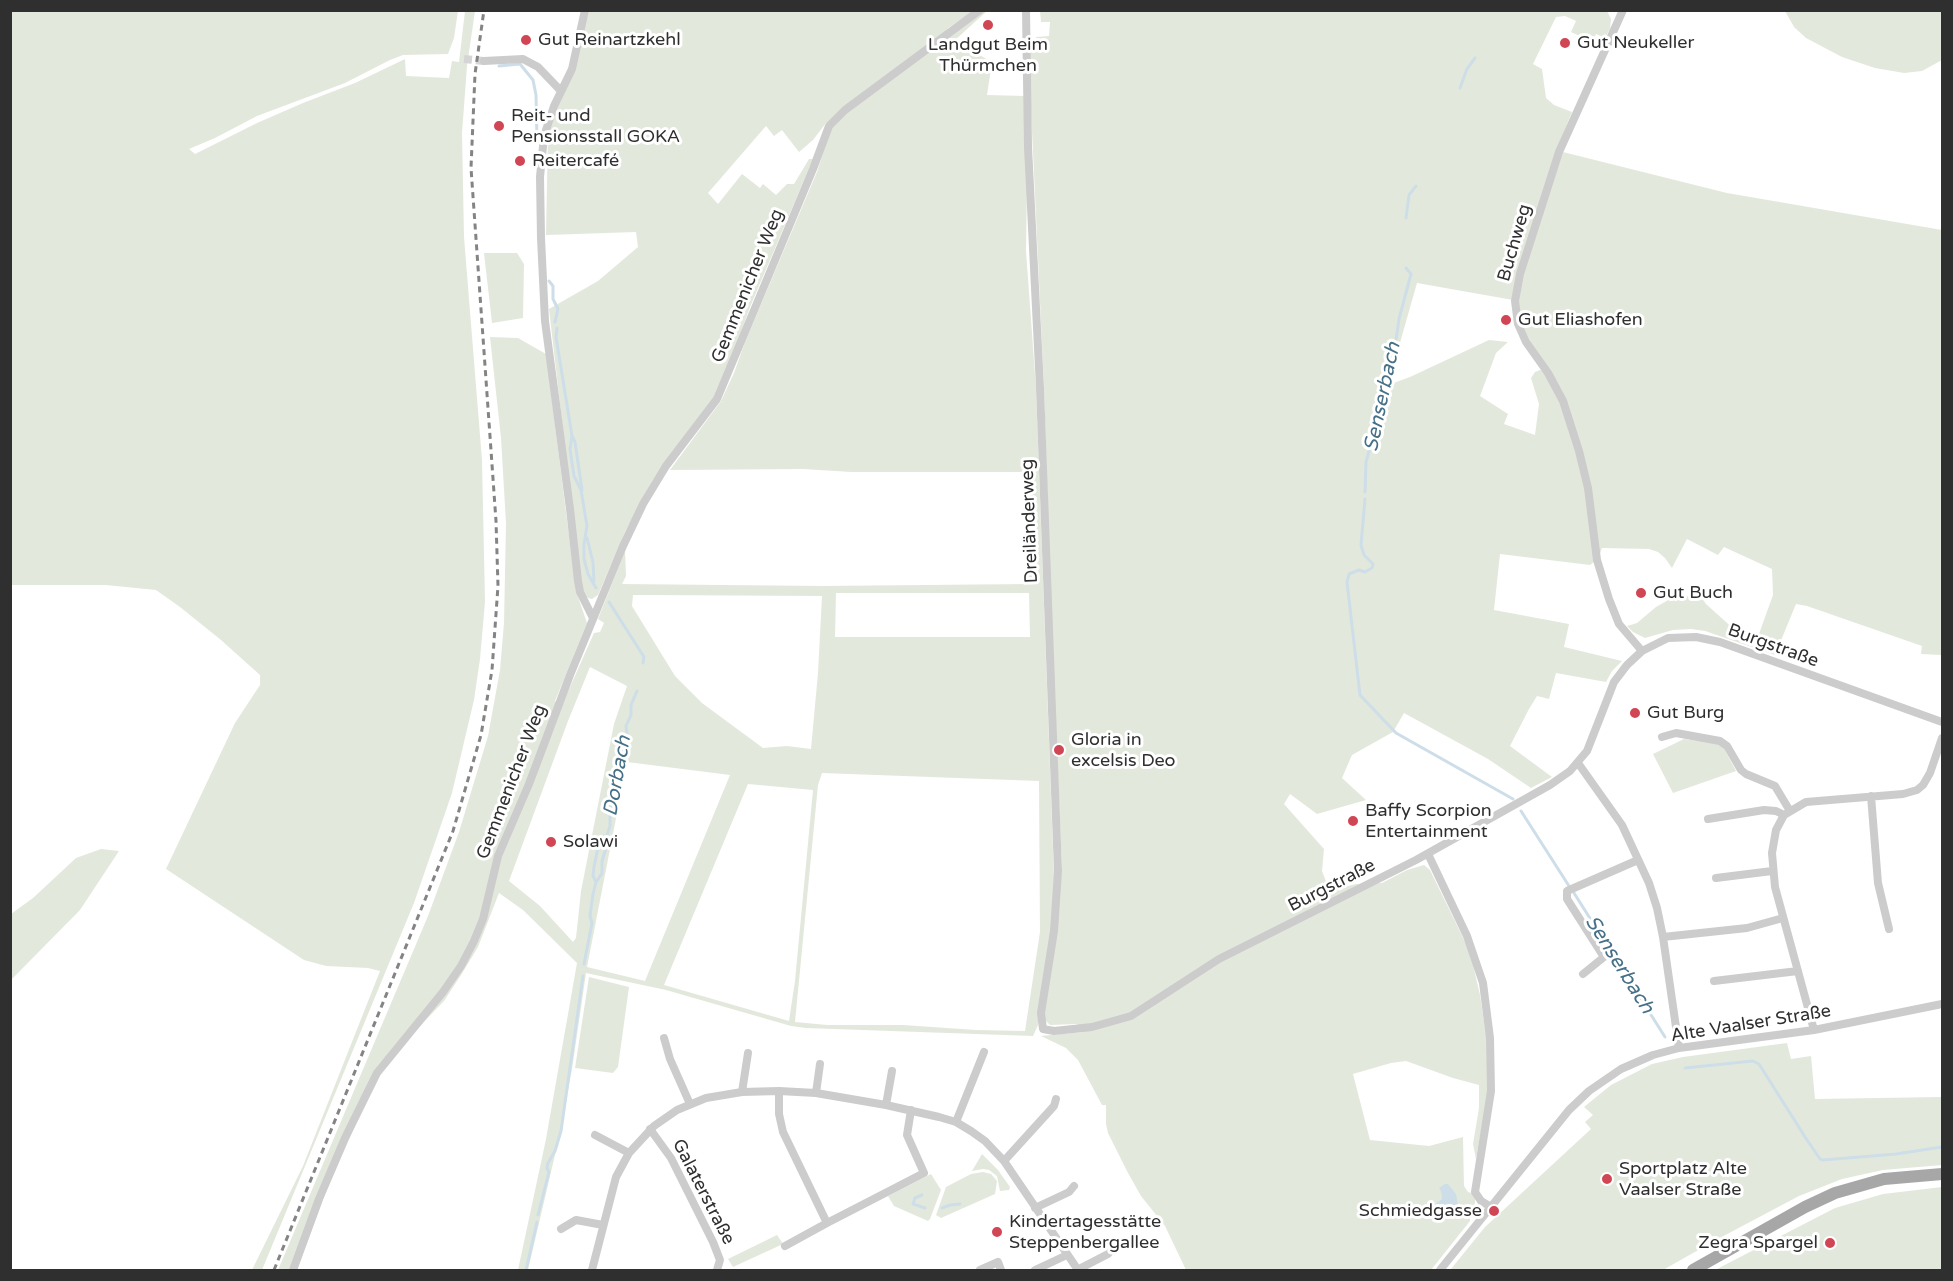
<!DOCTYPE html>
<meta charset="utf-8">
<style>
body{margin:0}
#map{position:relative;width:1953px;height:1281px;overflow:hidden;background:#fff;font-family:"Varela Round",sans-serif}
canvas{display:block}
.frame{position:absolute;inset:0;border:12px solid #2f2f2f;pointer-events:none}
</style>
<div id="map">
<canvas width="1953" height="1281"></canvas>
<div class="frame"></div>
</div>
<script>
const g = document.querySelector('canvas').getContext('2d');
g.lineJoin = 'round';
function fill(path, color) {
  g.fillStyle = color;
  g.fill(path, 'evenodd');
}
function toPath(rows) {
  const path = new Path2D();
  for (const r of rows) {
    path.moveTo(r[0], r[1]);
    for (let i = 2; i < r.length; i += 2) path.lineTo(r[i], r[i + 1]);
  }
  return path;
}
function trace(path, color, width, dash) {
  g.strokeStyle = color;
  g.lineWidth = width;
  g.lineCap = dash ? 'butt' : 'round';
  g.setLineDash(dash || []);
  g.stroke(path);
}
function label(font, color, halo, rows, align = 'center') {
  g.font = font + ' "Varela Round",sans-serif';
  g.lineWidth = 6;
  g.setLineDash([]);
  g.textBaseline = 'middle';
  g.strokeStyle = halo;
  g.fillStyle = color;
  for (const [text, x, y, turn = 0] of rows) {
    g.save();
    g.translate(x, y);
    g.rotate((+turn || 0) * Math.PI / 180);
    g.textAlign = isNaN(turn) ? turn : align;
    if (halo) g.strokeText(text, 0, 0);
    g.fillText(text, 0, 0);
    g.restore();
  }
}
fill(toPath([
 [11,10,458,11,454,38,448,54,403,55,390,60,345,83,257,116,215,138,189,149,195,154,257,123,303,103,355,83,405,59,406,76,449,78,452,61,459,62,465,11,475,11,467,66,462,133,464,237,482,460,485,602,480,659,474,700,452,793,414,903,262,1270,252,1270,303,1166,380,971,368,968,326,966,304,960,166,869,235,723,260,685,260,675,221,640,180,607,156,590,106,585,11,585],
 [587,11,973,11,947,29,950,35,983,11,987,11,954,41,992,62,987,95,1024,96,1027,183,1026,251,1036,388,1054,877,1051,930,1038,1025,1033,1036,806,1028,791,1026,666,990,586,973,572,1069,558,1142,528,1270,518,1270,546,1139,577,963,523,910,499,893,478,947,461,975,444,1001,397,1050,380,1073,366,1101,325,1194,297,1270,278,1270,428,916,459,832,488,736,500,670,504,623,506,523,501,438,490,337,518,338,546,354,576,591,587,623,555,701,562,705,594,633,600,632,604,623,598,619,625,551,626,576,622,584,822,586,1029,584,1024,472,851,472,803,469,670,470,721,401,734,373,745,342,817,172,829,135,826,123,813,140,799,152,782,130,774,136,766,126,708,193,718,204,742,174,760,188,763,184,776,195,787,184,794,184,809,159,813,159,750,307,730,363,714,397,653,480,625,532,598,595,592,599,588,598,583,593,580,576,549,309,598,281,638,247,636,232,546,235,548,132],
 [836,593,1029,593,1030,637,835,637],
 [646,595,822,596,818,673,811,749,787,746,763,748,702,703,675,676,632,606,633,595],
 [590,667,627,686,614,724,581,891,576,938,573,942,540,906,509,881,568,721],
 [627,762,730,775,645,981,587,967],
 [822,773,1039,781,1040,932,1025,1031,976,1030,903,1025,827,1025,795,1022,818,785],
 [748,784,813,790,795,981,789,1021,664,985],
 [1040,11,1607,11,1611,19,1610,29,1605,38,1596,34,1592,42,1571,32,1576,21,1565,16,1556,17,1533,64,1542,69,1546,98,1554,105,1572,112,1556,151,1513,300,1417,283,1388,385,1410,377,1489,340,1508,342,1496,353,1480,396,1508,414,1504,424,1535,435,1539,404,1531,378,1535,372,1543,369,1521,322,1517,301,1522,274,1563,152,1727,193,1942,230,1942,655,1921,654,1922,646,1807,606,1796,604,1775,655,1705,631,1691,629,1673,630,1645,638,1633,632,1627,626,1637,623,1656,607,1677,595,1702,598,1706,604,1746,640,1755,645,1773,595,1772,569,1724,547,1718,555,1687,539,1672,568,1665,558,1658,552,1649,549,1602,548,1598,559,1590,565,1500,554,1494,610,1569,624,1564,647,1622,661,1612,671,1606,682,1556,673,1549,699,1537,696,1529,709,1510,746,1552,777,1531,788,1488,759,1404,713,1393,732,1352,755,1342,778,1366,800,1317,814,1290,794,1284,804,1324,849,1322,871,1327,884,1339,888,1356,884,1382,883,1407,870,1424,865,1430,870,1470,952,1480,995,1487,1042,1487,1096,1476,1159,1473,1144,1479,1108,1479,1085,1453,1078,1406,1061,1391,1063,1353,1074,1370,1140,1429,1146,1463,1137,1464,1186,1468,1192,1475,1194,1475,1217,1470,1217,1470,1221,1431,1270,1186,1270,1165,1226,1141,1196,1128,1173,1108,1133,1106,1124,1106,1105,1102,1105,1078,1060,1066,1048,1041,1036,1083,1032,1077,1024,1050,1025,1045,1020,1045,1010,1056,931,1062,868,1052,636,1044,387,1029,67,1029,43,1036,43,1036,37,1049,36,1050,22,1041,22],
 [1785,11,1942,11,1942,60,1922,71,1904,73,1875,68,1842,57,1806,38,1794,27],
 [484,253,517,253,524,264,523,318,492,323],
 [1684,739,1717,743,1723,747,1736,771,1673,793,1653,754],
 [101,849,119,851,80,910,11,980,11,914,33,898,76,858],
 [589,977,629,987,618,1067,613,1073,575,1068],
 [1787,1043,1791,1059,1811,1056,1815,1099,1942,1097,1942,1165,1883,1170,1842,1179,1799,1196,1716,1240,1663,1270,1453,1270,1451,1269,1485,1227,1591,1129,1585,1122,1593,1115,1584,1107,1611,1085,1652,1064,1683,1057],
 [982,1154,998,1170,1010,1187,1009,1190,1000,1191,997,1176,989,1170,983,1169,972,1171],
 [983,1172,991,1174,997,1181,995,1194,941,1218,936,1215,946,1187,971,1174],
 [931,1174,941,1190,930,1219,928,1221,894,1206,888,1196],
 [1942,1187,1942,1270,1715,1270,1835,1208,1883,1194],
 [777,1235,783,1244,733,1267,728,1259]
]), '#e3e8dc');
fill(toPath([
 [1445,1184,1448,1184,1456,1194,1458,1205,1455,1210,1448,1213,1437,1213,1434,1205,1442,1199,1441,1191,1439,1188]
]), '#cddee8');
trace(toPath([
 [499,66,520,64,533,80,536,95,537,140],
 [1460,88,1467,69,1475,58],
 [1406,218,1409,195,1416,186],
 [549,281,553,286,553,299,558,309,555,322],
 [557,328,556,337,572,436,570,449,574,476,581,490,587,526,584,544,584,559,588,574,596,588],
 [572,436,575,442,582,490],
 [1365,492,1366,462,1375,430,1375,414,1379,400,1390,379,1396,351,1396,340,1399,319,1411,274,1406,268],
 [1365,499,1361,545,1364,555,1373,564,1372,568,1365,572,1359,570,1349,574,1347,582,1360,695,1396,733,1513,799],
 [587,538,593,562,594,581],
 [609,602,644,657,643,663],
 [1521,811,1569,886],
 [597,881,602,873,602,861,607,845,606,838],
 [1574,893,1665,1037],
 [584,964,592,923,590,916,593,894,596,882,593,876,594,867,599,843,606,838,610,826,610,812,622,748,627,734,626,726,631,715,631,705,637,691],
 [1685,1068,1753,1061,1759,1064,1807,1140,1820,1159,1823,1160,1896,1154,1942,1147],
 [922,1195,915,1198,913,1204,925,1208],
 [942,1208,950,1205,960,1204],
 [538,1215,549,1172,547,1168,548,1163,555,1151,561,1131,583,976],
 [526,1270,537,1222]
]), '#cddee8', 3);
trace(toPath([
 [464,59,484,61]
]), '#d5d5d5', 8, [8, 4]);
trace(toPath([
 [585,10,572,69,554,106,544,136,540,177,541,238,545,321,570,509,578,581,580,592,593,618],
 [1026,10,1028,147,1040,388,1058,871,1054,931,1041,1013,1043,1029,1054,1031,1092,1027,1131,1016,1219,959,1416,860,1550,785,1570,771,1587,751,1614,682,1627,665,1642,651,1668,638,1696,637,1720,642,1942,722],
 [1623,10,1559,152,1520,274,1515,301,1518,324,1526,342,1548,373,1563,401,1579,451,1588,488,1597,560,1609,599,1619,624,1642,651],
 [484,61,523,59,538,67,561,91],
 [1662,737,1676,733,1720,741,1727,746,1741,770,1746,774,1775,786,1790,811],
 [1578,763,1622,825,1649,883,1657,908,1663,937,1679,1048],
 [1871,796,1878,883,1889,929],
 [1708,819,1764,810,1776,811,1784,815],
 [1428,854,1467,936,1483,983,1490,1038,1491,1091,1475,1192,1481,1201,1491,1207],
 [1716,878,1772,871],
 [1663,937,1747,928,1783,918],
 [1583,974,1604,957,1567,899,1567,891,1638,860],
 [1714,981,1798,971],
 [1814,1030,1775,887,1772,853,1776,830,1784,815,1806,802,1903,794,1917,790,1923,785,1930,773,1942,738],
 [664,1038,670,1059,690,1104],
 [779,1091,779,1114,783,1132,827,1223,924,1173,907,1135,911,1110],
 [742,1092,748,1053],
 [816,1093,820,1064],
 [886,1105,892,1071],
 [956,1122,984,1052],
 [650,1129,671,1158,713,1242,720,1260,717,1270],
 [595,1135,629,1153],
 [1004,1161,1054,1106,1056,1099],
 [1035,1208,1069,1192,1074,1186],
 [561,1229,576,1220,603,1225],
 [785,1246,827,1223],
 [293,1270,319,1199,345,1138,377,1073,443,992,461,966,474,941,483,919,498,856,529,784,570,675,623,546,643,504,666,466,717,399,813,169,829,126,845,110,980,10],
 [592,1270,616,1177,629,1153,654,1126,677,1110,706,1098,742,1092,779,1091,816,1093,886,1105,939,1117,956,1122,971,1131,985,1141,1004,1161,1078,1270],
 [980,1270,998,1262,1001,1270],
 [1035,1270,1067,1255],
 [1077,1270,1108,1254,1113,1248],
 [1440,1270,1569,1110,1589,1091,1621,1069,1653,1055,1679,1048,1814,1030,1942,1004]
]), '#ccc', 8);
trace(toPath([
 [1693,1270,1805,1207,1835,1193,1884,1179,1942,1174]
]), '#a7a7a7', 12);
trace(toPath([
 [274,1270,453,831,481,735,492,670,498,586,496,521,471,168,475,74,484,10]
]), '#848484', 3, [6, 4.5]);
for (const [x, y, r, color] of [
 [988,25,6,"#d14654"],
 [526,40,6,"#d14654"],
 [1565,43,6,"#d14654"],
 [499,126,6,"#d14654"],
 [520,161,6,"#d14654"],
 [1506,320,6,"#d14654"],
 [1641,593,6,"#d14654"],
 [1635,713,6,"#d14654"],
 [1059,750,6,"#d14654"],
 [1353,821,6,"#d14654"],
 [551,842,6,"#d14654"],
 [1607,1179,6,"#d14654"],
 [1494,1211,6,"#d14654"],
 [997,1232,6,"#d14654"],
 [1830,1243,6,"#d14654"]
]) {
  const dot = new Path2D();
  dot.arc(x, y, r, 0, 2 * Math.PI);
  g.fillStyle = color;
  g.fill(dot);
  trace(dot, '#fff', 2);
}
label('18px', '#2f2f2f', '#fff', [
 ["Gut Reinartzkehl",538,40],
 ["Gut Neukeller",1577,43],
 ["Landgut Beim",988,45,"center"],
 ["Thürmchen",988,66,"center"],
 ["Reit- und",511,116],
 ["Pensionsstall GOKA",511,137],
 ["Reitercafé",532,161],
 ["Gut Eliashofen",1518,320],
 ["Gut Buch",1653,593],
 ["Gut Burg",1647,713],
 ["Gloria in",1071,740],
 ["excelsis Deo",1071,761],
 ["Baffy Scorpion",1365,811],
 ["Entertainment",1365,832],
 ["Solawi",563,842],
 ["Sportplatz Alte",1619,1169],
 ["Vaalser Straße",1619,1190],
 ["Schmiedgasse",1482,1211,"right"],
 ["Kindertagesstätte",1009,1222],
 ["Steppenbergallee",1009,1243],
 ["Zegra Spargel",1818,1243,"right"]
], 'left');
label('18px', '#2f2f2f', '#fff', [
 ["Buchweg",1515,243,-74],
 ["Gemmenicher Weg",748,286,-68],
 ["Dreiländerweg",1030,521,-92],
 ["Burgstraße",1773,646,20],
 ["Gemmenicher Weg",512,782,-69],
 ["Burgstraße",1332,886,-27],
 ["Alte Vaalser Straße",1751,1024,-9],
 ["Galaterstraße",703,1192,63]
]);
label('italic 20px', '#467088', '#fff', [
 ["Senserbach",1383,397,-78],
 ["Dorbach",618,776,-80],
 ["Senserbach",1619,965,58]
]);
</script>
